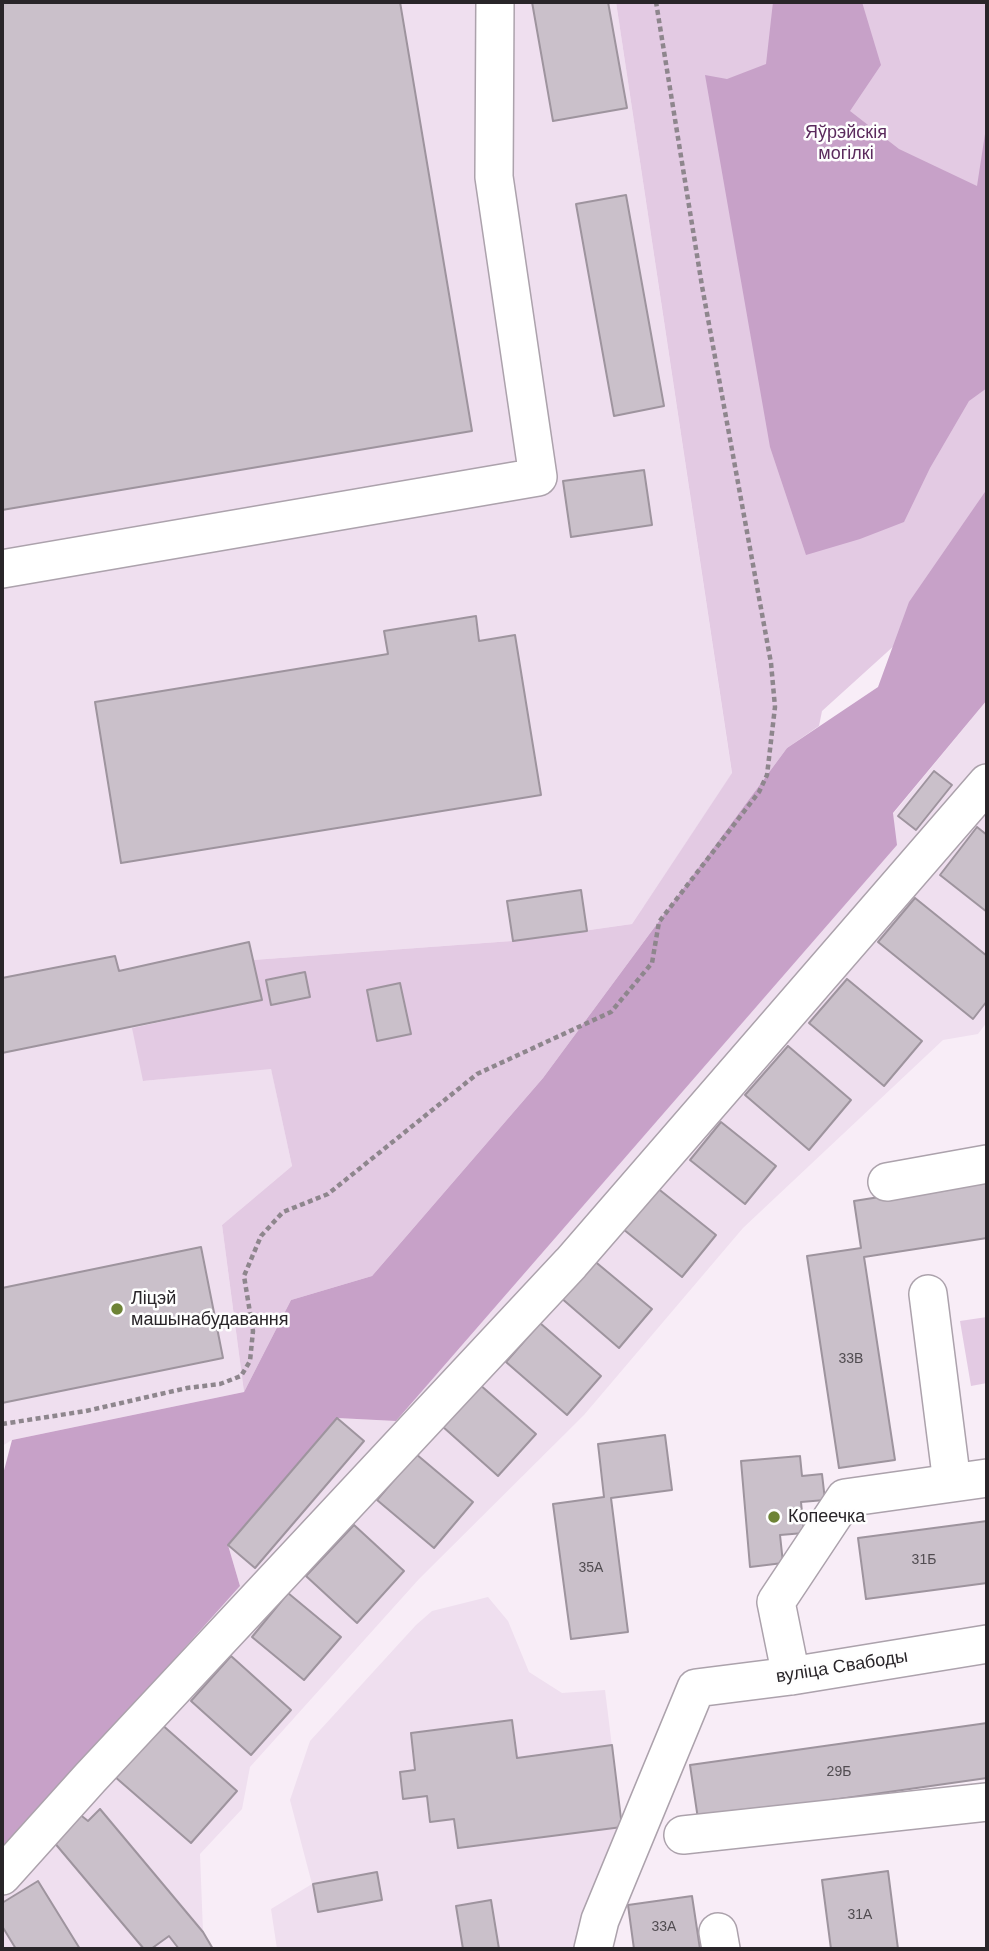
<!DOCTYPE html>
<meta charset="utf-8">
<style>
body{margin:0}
#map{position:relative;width:989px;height:1951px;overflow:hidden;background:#f8edf7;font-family:Helvetica,sans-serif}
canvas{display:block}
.frame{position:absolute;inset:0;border:4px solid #292529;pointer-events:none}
</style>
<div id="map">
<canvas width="989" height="1951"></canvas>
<div class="frame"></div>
</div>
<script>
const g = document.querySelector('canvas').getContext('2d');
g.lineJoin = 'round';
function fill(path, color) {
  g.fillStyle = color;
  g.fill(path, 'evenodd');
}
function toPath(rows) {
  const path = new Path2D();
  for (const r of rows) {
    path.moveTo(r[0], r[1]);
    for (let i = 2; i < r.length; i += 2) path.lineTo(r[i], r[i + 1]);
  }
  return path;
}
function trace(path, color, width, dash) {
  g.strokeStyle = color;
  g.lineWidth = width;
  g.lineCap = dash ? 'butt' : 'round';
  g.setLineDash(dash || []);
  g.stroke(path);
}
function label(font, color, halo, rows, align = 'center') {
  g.font = font + ' Helvetica,sans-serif';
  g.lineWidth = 5;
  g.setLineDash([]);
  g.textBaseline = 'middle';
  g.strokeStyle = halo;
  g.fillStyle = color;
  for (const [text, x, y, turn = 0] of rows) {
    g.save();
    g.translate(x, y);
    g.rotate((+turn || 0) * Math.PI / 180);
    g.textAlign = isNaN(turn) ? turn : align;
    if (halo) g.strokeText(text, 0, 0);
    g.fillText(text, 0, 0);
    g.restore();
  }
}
fill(toPath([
 [2,2,616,2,732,774,632,924,512,941,253,960,262,1000,133,1028,144,1081,271,1068,292,1166,222,1225,244,1392,12,1440,2,1446],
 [987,700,987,1022,978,1034,943,1040,743,1228,584,1415,419,1579,250,1767,242,1809,200,1854,203,1932,213,1949,2,1949,2,1852,240,1586,228,1545,337,1418,396,1421,896,845,893,814],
 [488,1597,508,1621,529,1672,562,1693,605,1690,622,1827,579,1949,277,1949,271,1909,312,1884,290,1800,310,1741,416,1625,432,1611]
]), '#efdfef');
fill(toPath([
 [616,2,987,2,987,528,917,625,822,711,819,726,787,748,543,1078,372,1276,291,1300,244,1392,222,1225,292,1166,271,1069,143,1081,132,1028,262,1000,253,960,512,941,632,924,732,773],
 [987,1317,987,1383,971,1386,960,1321]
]), '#e3cae3');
fill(toPath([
 [773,2,862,2,881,65,850,111,899,149,977,186,987,121,987,388,969,401,930,468,904,522,860,539,806,555,770,447,705,75,727,79,766,64],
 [987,489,987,700,893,813,897,845,396,1421,337,1418,228,1545,240,1586,2,1852,2,1478,12,1440,244,1392,291,1300,372,1276,543,1078,787,748,878,687,909,602]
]), '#c7a1c8');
const building = toPath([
 [2,2,400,2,472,431,2,510,2,2],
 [532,2,608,2,627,108,553,121,532,2],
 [626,195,664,406,614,416,576,204,626,195],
 [644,470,652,525,571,537,563,481,644,470],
 [476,616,479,641,515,635,541,795,121,863,95,702,388,654,384,631,476,616],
 [934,771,952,785,916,830,898,816,934,771],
 [977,827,987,835,987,912,940,875,977,827],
 [581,890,587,931,513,941,507,901,581,890],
 [915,898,987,956,987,1001,973,1019,878,942,915,898],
 [249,942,262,1000,2,1053,2,978,115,956,119,971,249,942],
 [305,972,310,997,271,1005,266,980,305,972],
 [847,979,922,1041,884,1086,809,1023,847,979],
 [400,983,411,1034,377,1041,367,990,400,983],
 [788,1046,851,1100,809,1150,745,1095,788,1046],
 [721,1122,776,1166,745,1204,690,1160,721,1122],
 [987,1180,987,1238,864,1257,895,1460,839,1468,807,1256,861,1248,854,1201,987,1180],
 [656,1187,716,1235,682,1277,623,1229,656,1187],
 [201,1247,223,1358,2,1403,2,1288,201,1247],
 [592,1259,652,1309,619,1348,560,1297,592,1259],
 [540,1323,601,1376,567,1415,506,1362,540,1323],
 [479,1384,536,1434,498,1476,442,1426,479,1384],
 [337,1418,364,1441,255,1568,228,1545,337,1418],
 [665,1435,672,1490,611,1498,628,1632,571,1639,553,1504,604,1497,598,1444,665,1435],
 [416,1454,473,1502,434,1548,377,1500,416,1454],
 [800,1456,802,1476,822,1474,825,1500,801,1502,804,1533,780,1535,783,1563,750,1567,741,1461,800,1456],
 [987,1521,987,1583,866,1599,858,1538,987,1521],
 [354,1525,404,1571,357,1623,306,1576,354,1525],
 [288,1593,341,1637,304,1680,252,1637,288,1593],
 [231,1656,291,1710,251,1755,191,1701,231,1656],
 [512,1720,517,1758,612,1745,622,1827,458,1848,454,1819,430,1822,427,1796,403,1799,400,1772,415,1770,411,1733,512,1720],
 [160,1723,237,1791,191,1843,114,1776,160,1723],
 [987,1723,987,1778,698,1819,690,1765,987,1723],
 [100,1809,203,1932,213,1949,179,1949,169,1936,151,1949,144,1949,53,1841,78,1813,88,1821,100,1809],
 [888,1871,898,1949,831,1949,822,1880,888,1871],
 [377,1872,382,1900,318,1912,313,1884,377,1872],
 [38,1881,80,1949,16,1949,2,1926,2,1903,38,1881],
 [692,1896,700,1949,634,1949,628,1905,692,1896],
 [491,1900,499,1949,463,1949,456,1906,491,1900]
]);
fill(building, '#cac0ca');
trace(building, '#9e949e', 2);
const minor = toPath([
 [2,569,538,477,494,177,495,2],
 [887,1182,987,1164],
 [928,1294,952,1483],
 [791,1676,776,1602,845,1498,987,1478],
 [683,1835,987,1802],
 [2,1876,90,1778,571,1263,987,783],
 [718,1932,721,1949],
 [593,1949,600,1920,696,1688,791,1676,987,1644]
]);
trace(minor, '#aca2ac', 40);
trace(toPath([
 [2,1424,86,1411,187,1388,220,1384,241,1376,250,1361,253,1331,244,1276,261,1236,283,1212,328,1194,477,1074,611,1012,652,963,659,922,759,792,767,775,775,707,771,663,702,286,656,2]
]), '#8e868d', 4.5, [5, 3.5]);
trace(minor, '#fff', 37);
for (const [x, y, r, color] of [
 [117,1309,7,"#6d8335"],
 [774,1517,7,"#6d8335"]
]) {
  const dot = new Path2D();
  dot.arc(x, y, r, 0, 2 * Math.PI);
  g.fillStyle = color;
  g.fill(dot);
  trace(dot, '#fefefe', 2.5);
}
label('14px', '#514c51', null, [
 ["33В",851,1359],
 ["31Б",924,1560],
 ["35А",591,1568],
 ["29Б",839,1772],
 ["31А",860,1915],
 ["33А",664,1927]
]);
label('18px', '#5b2b5d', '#fefefe', [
 ["Яўрэйскія",846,133],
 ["могілкі",846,154]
]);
label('18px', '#292529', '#fefefe', [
 ["Ліцэй",131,1299],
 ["машынабудавання",131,1320],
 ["Копеечка",788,1517]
], 'left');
label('18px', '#292529', '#fefefe', [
 ["вуліца Свабоды",842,1667,-9]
]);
</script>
